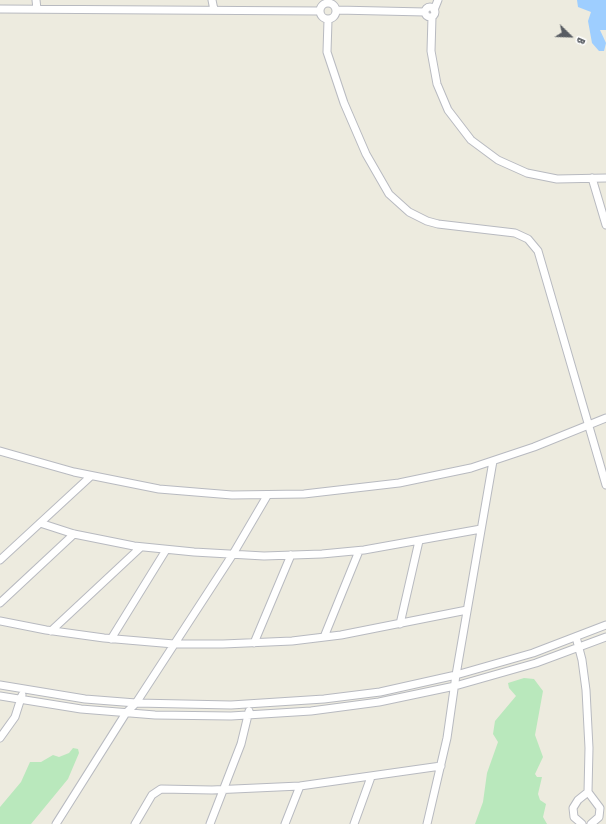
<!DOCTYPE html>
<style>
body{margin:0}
#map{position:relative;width:606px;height:824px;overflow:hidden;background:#edebdf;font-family:"Asap Condensed",sans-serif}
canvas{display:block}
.north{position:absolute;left:550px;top:16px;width:40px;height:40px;-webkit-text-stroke:3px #fff;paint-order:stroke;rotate:113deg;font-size:11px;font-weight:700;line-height:16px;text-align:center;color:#585c62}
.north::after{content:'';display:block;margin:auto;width:14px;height:18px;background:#585c62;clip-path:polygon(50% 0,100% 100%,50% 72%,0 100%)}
</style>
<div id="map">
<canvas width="606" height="824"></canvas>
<div class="north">B</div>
</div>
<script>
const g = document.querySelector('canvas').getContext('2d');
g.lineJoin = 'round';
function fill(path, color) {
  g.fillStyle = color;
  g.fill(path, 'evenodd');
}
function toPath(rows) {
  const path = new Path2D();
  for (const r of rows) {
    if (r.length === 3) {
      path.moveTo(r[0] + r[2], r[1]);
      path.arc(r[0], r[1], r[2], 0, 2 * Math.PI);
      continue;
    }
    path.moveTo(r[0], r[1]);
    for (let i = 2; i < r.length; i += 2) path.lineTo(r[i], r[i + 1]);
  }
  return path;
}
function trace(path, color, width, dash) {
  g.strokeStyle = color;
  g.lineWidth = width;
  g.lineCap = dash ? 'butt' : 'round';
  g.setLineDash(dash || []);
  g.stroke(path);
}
fill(toPath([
 [524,678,534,679,543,691,535,735,543,757,535,774,537,777,542,777,538,794,540,800,546,804,543,817,547,824,475,824,483,802,487,773,498,742,493,734,495,721,516,696,509,688,508,683],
 [73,748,78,749,79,753,68,779,31,824,0,824,0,807,21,782,30,762,41,762,53,755,59,757,69,753]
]), '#b9e8bc');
fill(toPath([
 [577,0,606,0,606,30,600,30,606,43,604,51,599,51,592,43,588,21,591,12,578,7]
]), '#9eceff');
const street = toPath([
 [36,0,37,9],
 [212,0,214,10],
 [328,11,8],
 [430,12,5],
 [0,9,320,11],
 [337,10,425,12],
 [434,10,438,0],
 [432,17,431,51,437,84,448,110,471,140,498,160,527,173,557,179,606,178],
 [328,20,327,52,344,103,366,154,389,194,409,212,427,221,438,224,515,233,528,239,538,251,606,485],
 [592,178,606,225],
 [0,451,74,472,159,489,232,495,304,494,399,483,471,468,534,447,606,418],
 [40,523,74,534,134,546,194,552,264,556,322,554,364,550,481,529],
 [0,560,91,476],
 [0,603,74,534],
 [0,621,46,630,104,638,174,644,223,644,292,641,341,635,467,610],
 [400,624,419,541],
 [51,631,141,547],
 [324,637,359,551],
 [576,637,582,660,586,690,589,748,588,792],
 [111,639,166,550],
 [254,643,291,555],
 [0,685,85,699,136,703,231,705,324,699,380,692,456,675,533,653,606,625],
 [0,696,81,709,155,715,231,716,311,711,379,702,455,686,536,663,606,637],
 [0,738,15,717,22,695],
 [56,824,126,713,136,703,233,554,267,496],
 [135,824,152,795,161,789,212,790,300,786,441,766],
 [210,824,241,744,249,711],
 [285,824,300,786],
 [354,824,371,777],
 [427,824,447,738,456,675,493,461],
 [582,824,574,817,573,808,578,800,588,792,600,808,599,817,591,824]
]);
trace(street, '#b8bac0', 9);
trace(street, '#fff', 7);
</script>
